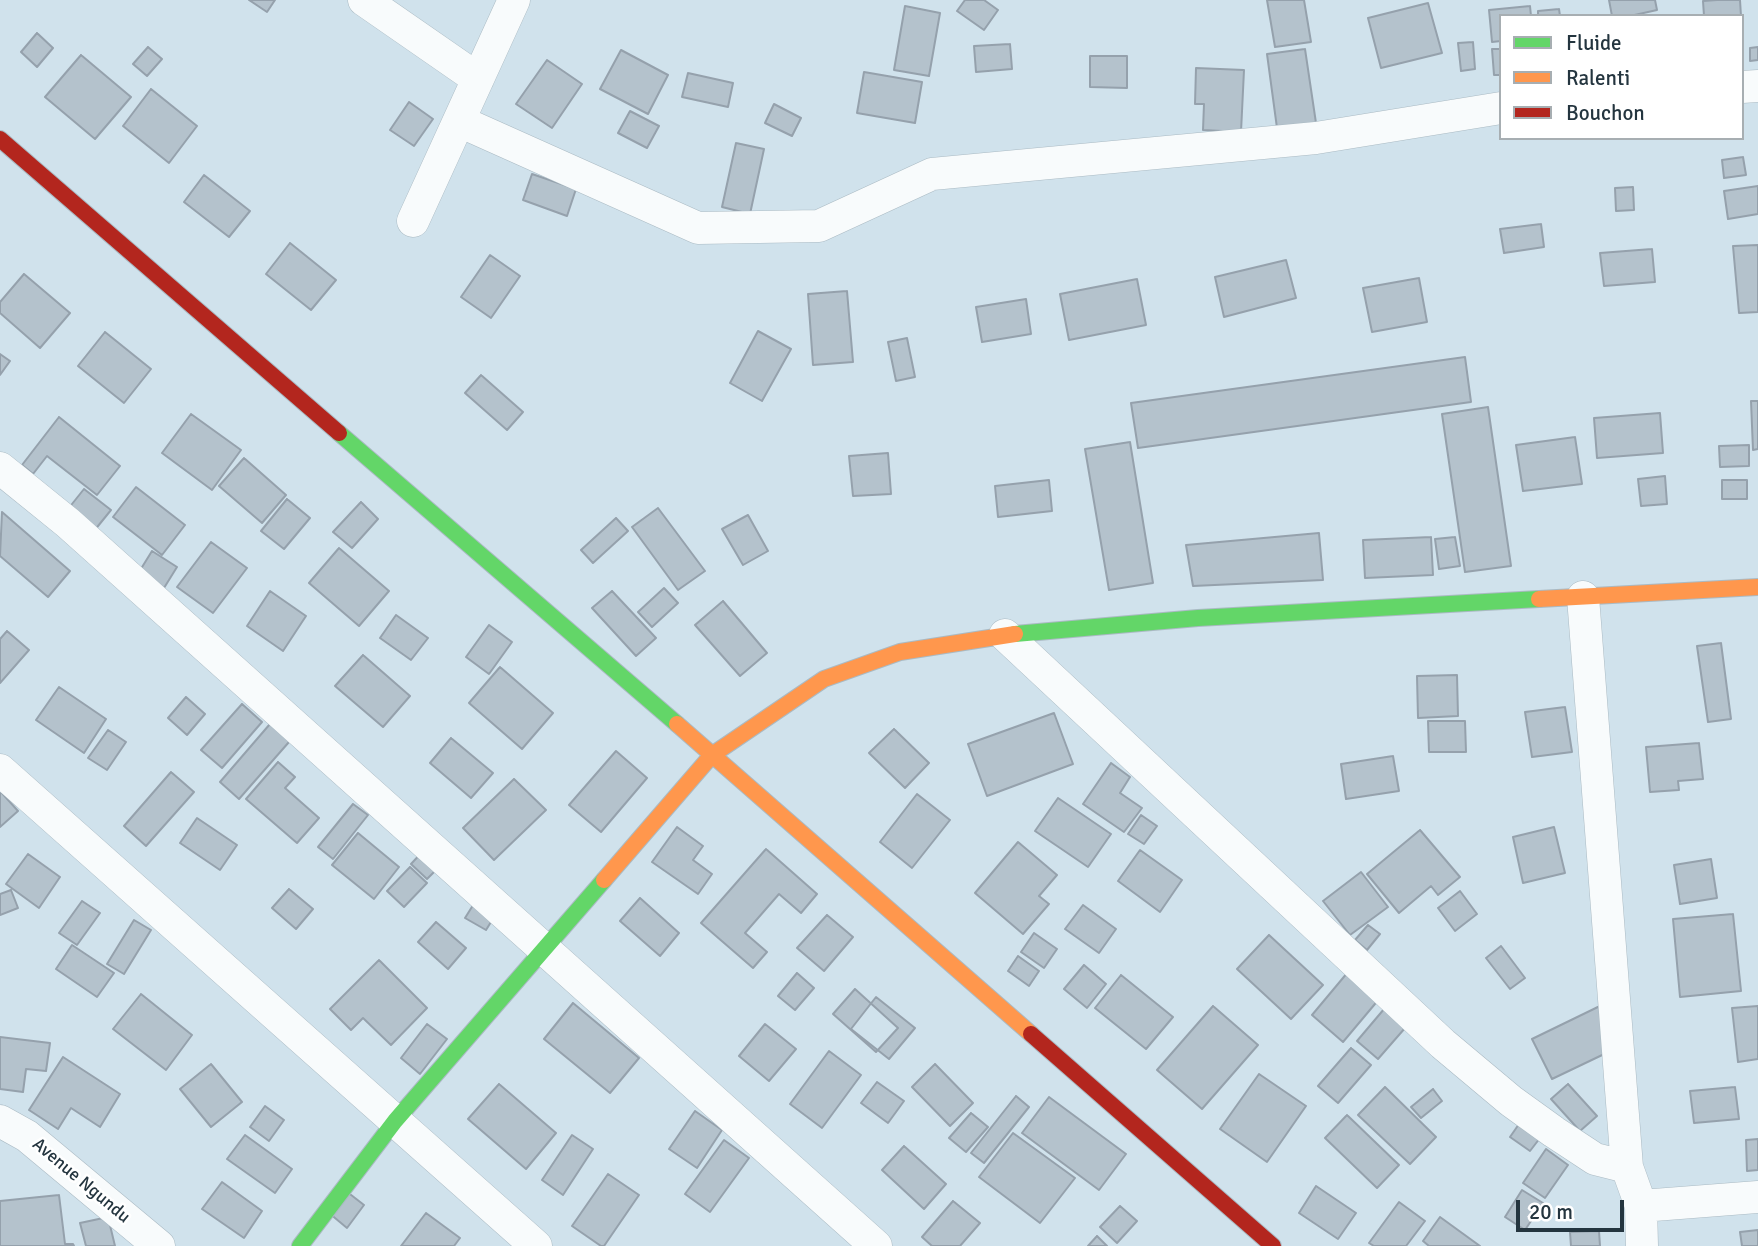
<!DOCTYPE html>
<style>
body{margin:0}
#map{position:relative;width:1758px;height:1246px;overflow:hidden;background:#d0e2ec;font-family:Signika,sans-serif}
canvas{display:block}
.legend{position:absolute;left:1499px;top:14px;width:245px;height:126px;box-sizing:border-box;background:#fff;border:2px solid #a7aeb2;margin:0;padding:9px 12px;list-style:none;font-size:21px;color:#24353f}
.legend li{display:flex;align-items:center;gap:14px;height:35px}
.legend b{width:35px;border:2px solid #a7aeb2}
.scale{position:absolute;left:1516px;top:1200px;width:108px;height:32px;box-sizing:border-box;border:4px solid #24353f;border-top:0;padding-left:9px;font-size:21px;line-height:24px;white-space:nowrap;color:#24353f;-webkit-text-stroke:5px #fff;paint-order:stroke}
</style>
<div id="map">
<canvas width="1758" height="1246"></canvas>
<ul class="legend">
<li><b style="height:9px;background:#63d668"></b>Fluide</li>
<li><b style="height:9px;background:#ff974d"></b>Ralenti</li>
<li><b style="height:9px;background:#b3261e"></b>Bouchon</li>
</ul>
<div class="scale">20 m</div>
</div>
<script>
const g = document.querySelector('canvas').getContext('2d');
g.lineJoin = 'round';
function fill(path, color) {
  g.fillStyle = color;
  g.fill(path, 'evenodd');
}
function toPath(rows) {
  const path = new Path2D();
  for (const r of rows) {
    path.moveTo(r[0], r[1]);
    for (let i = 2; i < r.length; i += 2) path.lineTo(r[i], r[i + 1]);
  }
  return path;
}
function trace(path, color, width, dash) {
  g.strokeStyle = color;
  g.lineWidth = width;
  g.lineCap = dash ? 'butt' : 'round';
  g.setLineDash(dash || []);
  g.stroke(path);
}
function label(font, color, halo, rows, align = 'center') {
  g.font = font + ' Signika,sans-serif';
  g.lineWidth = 5;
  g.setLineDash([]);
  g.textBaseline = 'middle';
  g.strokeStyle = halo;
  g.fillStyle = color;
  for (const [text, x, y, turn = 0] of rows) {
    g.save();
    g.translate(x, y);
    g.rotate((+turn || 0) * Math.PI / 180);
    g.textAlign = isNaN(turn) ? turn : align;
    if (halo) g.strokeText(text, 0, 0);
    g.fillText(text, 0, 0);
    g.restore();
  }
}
const building = toPath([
 [249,0,275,0,267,12,249,0],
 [965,0,984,0,998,10,984,30,957,11,965,0],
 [1267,0,1304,0,1311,42,1275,47,1267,0],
 [1609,0,1655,0,1657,10,1630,16,1612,16,1609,0],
 [1717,0,1740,0,1741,16,1704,16,1703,1,1717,0],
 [1428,3,1442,53,1381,68,1368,18,1428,3],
 [905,6,940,13,929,76,894,70,905,6],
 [1530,6,1531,16,1501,16,1501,41,1492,42,1489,10,1530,6],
 [1559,9,1560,16,1538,16,1538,11,1559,9],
 [37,33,53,48,37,67,21,52,37,33],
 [1473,42,1475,69,1461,71,1458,43,1473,42],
 [1010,44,1012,69,976,72,974,46,1010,44],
 [148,47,162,59,147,76,133,64,148,47],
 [1758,47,1758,60,1750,61,1750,48,1758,47],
 [1305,49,1316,123,1277,128,1267,54,1305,49],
 [1492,49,1501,49,1501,75,1494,75,1492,49],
 [621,50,668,75,648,114,600,89,621,50],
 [81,55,131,97,95,139,45,97,81,55],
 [1090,56,1127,56,1127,88,1090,87,1090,56],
 [547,60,582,84,552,128,516,104,547,60],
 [1196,68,1244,70,1241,132,1203,130,1204,104,1195,104,1196,68],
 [864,72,922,82,915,123,857,113,864,72],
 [688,73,733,83,728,107,682,97,688,73],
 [151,89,197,126,169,163,123,126,151,89],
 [409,102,433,119,414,146,390,130,409,102],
 [774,104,801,118,792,136,765,123,774,104],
 [630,111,659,126,647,148,618,133,630,111],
 [736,143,764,149,750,214,722,207,736,143],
 [1743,157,1746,175,1724,178,1722,160,1743,157],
 [532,174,576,189,567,216,523,200,532,174],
 [204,175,250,211,229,237,184,202,204,175],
 [1758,186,1758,214,1728,219,1724,191,1758,186],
 [1633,187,1634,210,1616,211,1615,188,1633,187],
 [1541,224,1544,247,1504,253,1500,229,1541,224],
 [290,243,336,280,311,310,266,274,290,243],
 [1758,245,1758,312,1739,313,1733,246,1758,245],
 [1652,249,1655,282,1604,286,1600,253,1652,249],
 [490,255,520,276,491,318,461,297,490,255],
 [1286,260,1296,298,1224,317,1215,277,1286,260],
 [24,274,70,313,40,348,0,313,0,302,24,274],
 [1419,278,1427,322,1372,332,1363,288,1419,278],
 [1137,279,1146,325,1069,340,1060,294,1137,279],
 [847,291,853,362,813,365,808,294,847,291],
 [1026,299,1031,334,982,342,976,307,1026,299],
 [758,331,791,349,762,401,730,383,758,331],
 [105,332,151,369,124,403,78,366,105,332],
 [907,338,915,377,896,381,888,342,907,338],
 [0,354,10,361,0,375,0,354],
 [1465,357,1471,402,1138,448,1131,403,1465,357],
 [481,375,523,412,507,430,465,393,481,375],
 [1751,401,1758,401,1758,449,1753,450,1751,401],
 [1488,407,1511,566,1465,572,1442,414,1488,407],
 [1660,413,1663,453,1597,458,1594,418,1660,413],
 [191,414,241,450,212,490,162,453,191,414],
 [59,417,120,466,97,495,47,456,33,474,22,465,59,417],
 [1575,437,1582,484,1523,491,1516,445,1575,437],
 [1130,442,1153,583,1109,590,1085,449,1130,442],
 [1749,445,1749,466,1720,467,1719,446,1749,445],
 [888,453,891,494,853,496,849,456,888,453],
 [244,458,286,495,262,523,219,486,244,458],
 [1665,476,1667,504,1641,506,1638,479,1665,476],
 [1049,480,1052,511,998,517,995,486,1049,480],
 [1722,480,1747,480,1747,499,1722,499,1722,480],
 [136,487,185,525,162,555,113,517,136,487],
 [84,489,111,510,94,531,68,509,84,489],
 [287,499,310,518,284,549,261,531,287,499],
 [361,502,378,519,352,548,333,532,361,502],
 [658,508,705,571,678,590,632,527,658,508],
 [2,512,70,571,48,597,0,556,2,512],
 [748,515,768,551,743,565,722,529,748,515],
 [616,518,628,531,593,563,581,550,616,518],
 [1319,533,1323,580,1193,586,1186,545,1319,533],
 [1431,537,1433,575,1365,578,1363,540,1431,537],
 [1455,537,1460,566,1439,569,1435,539,1455,537],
 [211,542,247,568,213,613,177,587,211,542],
 [339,548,389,591,359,626,309,583,339,548],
 [152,551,177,567,164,588,139,572,152,551],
 [664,588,678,603,652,627,638,612,664,588],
 [270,591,306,616,283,651,247,626,270,591],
 [612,591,656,638,636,656,592,608,612,591],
 [723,601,767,653,740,676,695,625,723,601],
 [396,615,428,638,411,660,380,638,396,615],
 [489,625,512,642,489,674,466,657,489,625],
 [7,631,29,650,0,683,0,639,7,631],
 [1721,643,1731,719,1708,722,1697,646,1721,643],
 [363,655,410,696,383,727,335,686,363,655],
 [500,667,553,713,522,749,469,703,500,667],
 [1457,675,1458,716,1418,718,1417,676,1457,675],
 [59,687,106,719,84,753,36,720,59,687],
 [186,697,205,714,187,735,168,718,186,697],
 [242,704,262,722,222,768,201,750,242,704],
 [1565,707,1572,752,1532,757,1525,712,1565,707],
 [1054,713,1073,764,987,796,968,744,1054,713],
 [276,717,296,734,239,799,220,782,276,717],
 [1428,721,1465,721,1466,752,1429,752,1428,721],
 [894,729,929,763,905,788,869,753,894,729],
 [108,730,126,742,107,770,88,758,108,730],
 [451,738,493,773,471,798,430,763,451,738],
 [1699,743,1703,779,1678,781,1679,790,1650,792,1646,747,1699,743],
 [616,751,647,778,601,832,569,805,616,751],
 [1393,756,1399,791,1346,799,1341,764,1393,756],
 [278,762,295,777,285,788,319,818,297,843,246,799,278,762],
 [1111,763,1130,777,1120,793,1142,808,1124,832,1083,804,1111,763],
 [171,772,194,792,146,846,124,826,171,772],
 [514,779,546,810,494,860,463,828,514,779],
 [0,791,18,811,0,827,0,791],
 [917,794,950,820,912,868,880,842,917,794],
 [1058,798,1111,834,1088,867,1035,831,1058,798],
 [353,804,368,815,333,859,318,847,353,804],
 [1141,815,1157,826,1144,844,1128,834,1141,815],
 [197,818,237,845,220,870,180,843,197,818],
 [677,827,703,846,693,860,712,874,698,894,652,862,677,827],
 [1554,827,1565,873,1523,883,1513,837,1554,827],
 [1420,830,1460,877,1438,895,1431,886,1399,913,1367,874,1420,830],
 [358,833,399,867,374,899,332,865,358,833],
 [1018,842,1057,875,1039,896,1049,904,1023,934,975,893,1018,842],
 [425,849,442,864,427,879,411,864,425,849],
 [766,849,817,894,801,913,779,894,745,933,767,952,753,968,701,923,766,849],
 [1140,850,1182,880,1160,912,1118,881,1140,850],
 [28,854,60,877,39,908,6,884,28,854],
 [1711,859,1717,898,1680,904,1674,865,1711,859],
 [410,867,427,883,404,907,387,891,410,867],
 [1361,872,1388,907,1350,935,1323,901,1361,872],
 [289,889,313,909,296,929,272,908,289,889],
 [11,890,18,908,0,915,0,894,11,890],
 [1460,891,1477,914,1455,931,1438,908,1460,891],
 [640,898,679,933,660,956,620,921,640,898],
 [82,901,100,913,77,945,59,933,82,901],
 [475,902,496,914,486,930,465,918,475,902],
 [1083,905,1116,929,1099,953,1065,929,1083,905],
 [1733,914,1741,991,1680,997,1673,919,1733,914],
 [827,915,853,937,824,971,797,948,827,915],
 [134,920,151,930,124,974,107,964,134,920],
 [436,922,466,948,448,969,418,942,436,922],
 [1368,925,1380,934,1367,950,1355,940,1368,925],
 [1034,933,1057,949,1044,968,1021,952,1034,933],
 [1269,935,1323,985,1291,1019,1237,969,1269,935],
 [72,945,114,973,97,997,56,969,72,945],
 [1501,946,1525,978,1510,989,1486,958,1501,946],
 [1018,956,1039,971,1029,986,1008,971,1018,956],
 [379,960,427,1008,391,1045,363,1018,351,1030,330,1009,379,960],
 [1084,965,1106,984,1087,1008,1064,989,1084,965],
 [1353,966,1385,992,1343,1042,1312,1015,1353,966],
 [797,973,814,988,795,1010,778,996,797,973],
 [1121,975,1173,1017,1146,1049,1095,1008,1121,975],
 [855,989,898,1028,876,1052,833,1014,855,989],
 [141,994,192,1035,166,1070,113,1029,141,994],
 [876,997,915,1028,889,1059,851,1029,876,997],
 [1390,1002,1412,1020,1378,1059,1357,1041,1390,1002],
 [573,1003,639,1058,610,1093,544,1039,573,1003],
 [1602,1005,1621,1046,1552,1079,1532,1039,1602,1005],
 [1213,1006,1258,1045,1202,1109,1157,1070,1213,1006],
 [1758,1006,1758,1059,1738,1062,1732,1008,1758,1006],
 [427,1024,447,1039,420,1074,401,1058,427,1024],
 [765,1024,796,1049,769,1081,739,1056,765,1024],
 [0,1037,50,1043,46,1071,26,1069,23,1092,0,1089,0,1037],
 [1351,1048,1371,1065,1338,1103,1318,1086,1351,1048],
 [829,1051,861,1075,822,1128,790,1104,829,1051],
 [63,1057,120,1094,100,1127,71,1108,58,1129,29,1110,63,1057],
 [211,1064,242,1102,211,1127,180,1089,211,1064],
 [935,1064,973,1103,950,1126,912,1087,935,1064],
 [1259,1074,1306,1106,1267,1162,1220,1129,1259,1074],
 [877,1082,904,1101,888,1123,861,1103,877,1082],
 [499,1084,556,1133,526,1169,468,1119,499,1084],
 [1568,1084,1597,1116,1580,1131,1551,1099,1568,1084],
 [1385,1087,1436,1137,1410,1164,1358,1115,1385,1087],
 [1735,1087,1739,1119,1694,1123,1690,1091,1735,1087],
 [1433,1089,1442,1101,1421,1118,1411,1107,1433,1089],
 [1016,1096,1029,1107,984,1163,971,1153,1016,1096],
 [1049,1097,1126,1154,1099,1190,1022,1133,1049,1097],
 [265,1106,284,1120,269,1141,250,1127,265,1106],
 [695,1111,722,1130,697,1168,669,1149,695,1111],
 [971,1113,988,1127,966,1152,949,1138,971,1113],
 [1347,1115,1399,1165,1377,1188,1325,1138,1347,1115],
 [1519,1124,1540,1138,1530,1151,1510,1137,1519,1124],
 [1013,1133,1075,1178,1040,1223,979,1177,1013,1133],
 [245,1135,292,1169,275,1193,227,1159,245,1135],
 [572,1135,593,1149,563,1195,542,1180,572,1135],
 [1758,1139,1758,1170,1747,1171,1746,1140,1758,1139],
 [724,1140,749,1158,710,1212,685,1194,724,1140],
 [904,1146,946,1184,924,1209,882,1170,904,1146],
 [1546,1149,1568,1165,1545,1198,1523,1183,1546,1149],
 [608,1174,639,1195,604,1246,601,1246,572,1226,608,1174],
 [222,1182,262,1211,244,1238,202,1209,222,1182],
 [1316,1186,1356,1213,1338,1239,1299,1213,1316,1186],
 [1522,1190,1543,1203,1525,1230,1505,1217,1522,1190],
 [346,1191,364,1205,347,1228,329,1213,346,1191],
 [59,1195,65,1244,73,1244,74,1246,0,1246,0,1201,59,1195],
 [953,1201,980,1223,960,1246,932,1246,922,1237,953,1201],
 [1399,1202,1425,1221,1406,1246,1374,1246,1369,1243,1399,1202],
 [1120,1206,1137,1221,1117,1243,1100,1227,1120,1206],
 [426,1213,460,1238,454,1246,401,1246,426,1213],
 [108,1217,115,1246,86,1246,80,1223,108,1217],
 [1440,1217,1480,1246,1429,1246,1423,1241,1440,1217],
 [1758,1230,1758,1246,1742,1246,1740,1232,1758,1230],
 [1599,1231,1600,1246,1571,1246,1570,1232,1599,1231],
 [1097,1236,1107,1246,1088,1246,1097,1236]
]);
fill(building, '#b4c2cc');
trace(building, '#95a1ac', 2);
const street = toPath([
 [364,0,478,79],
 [1742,87,1758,86],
 [459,121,698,228,819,226,932,174,1316,138,1501,108],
 [413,221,514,0],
 [0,468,68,523,876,1246],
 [1583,597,1627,1167,1641,1206,1642,1246],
 [1005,635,1443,1044,1511,1101,1554,1132,1595,1159,1627,1167],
 [0,770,536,1246],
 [0,1121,27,1136,159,1246],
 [1641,1206,1758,1197]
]);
const fast = toPath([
 [339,433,677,724],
 [1015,634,1198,618,1539,599],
 [300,1246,395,1121,604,880]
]);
const slow = toPath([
 [1539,599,1758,587],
 [677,724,1031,1034],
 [604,880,712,755,824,679,900,652,1015,634]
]);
const jam = toPath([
 [0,139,339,433],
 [1031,1034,1273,1246]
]);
trace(street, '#aabac3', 33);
trace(fast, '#aabac3', 18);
trace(slow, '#aabac3', 18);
trace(jam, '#aabac3', 18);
trace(street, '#f8fbfc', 32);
trace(fast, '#63d668', 16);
trace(slow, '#ff974d', 16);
trace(jam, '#b3261e', 16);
label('18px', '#24353f', '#fff', [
 ["Avenue Ngundu",81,1181,40]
]);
</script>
